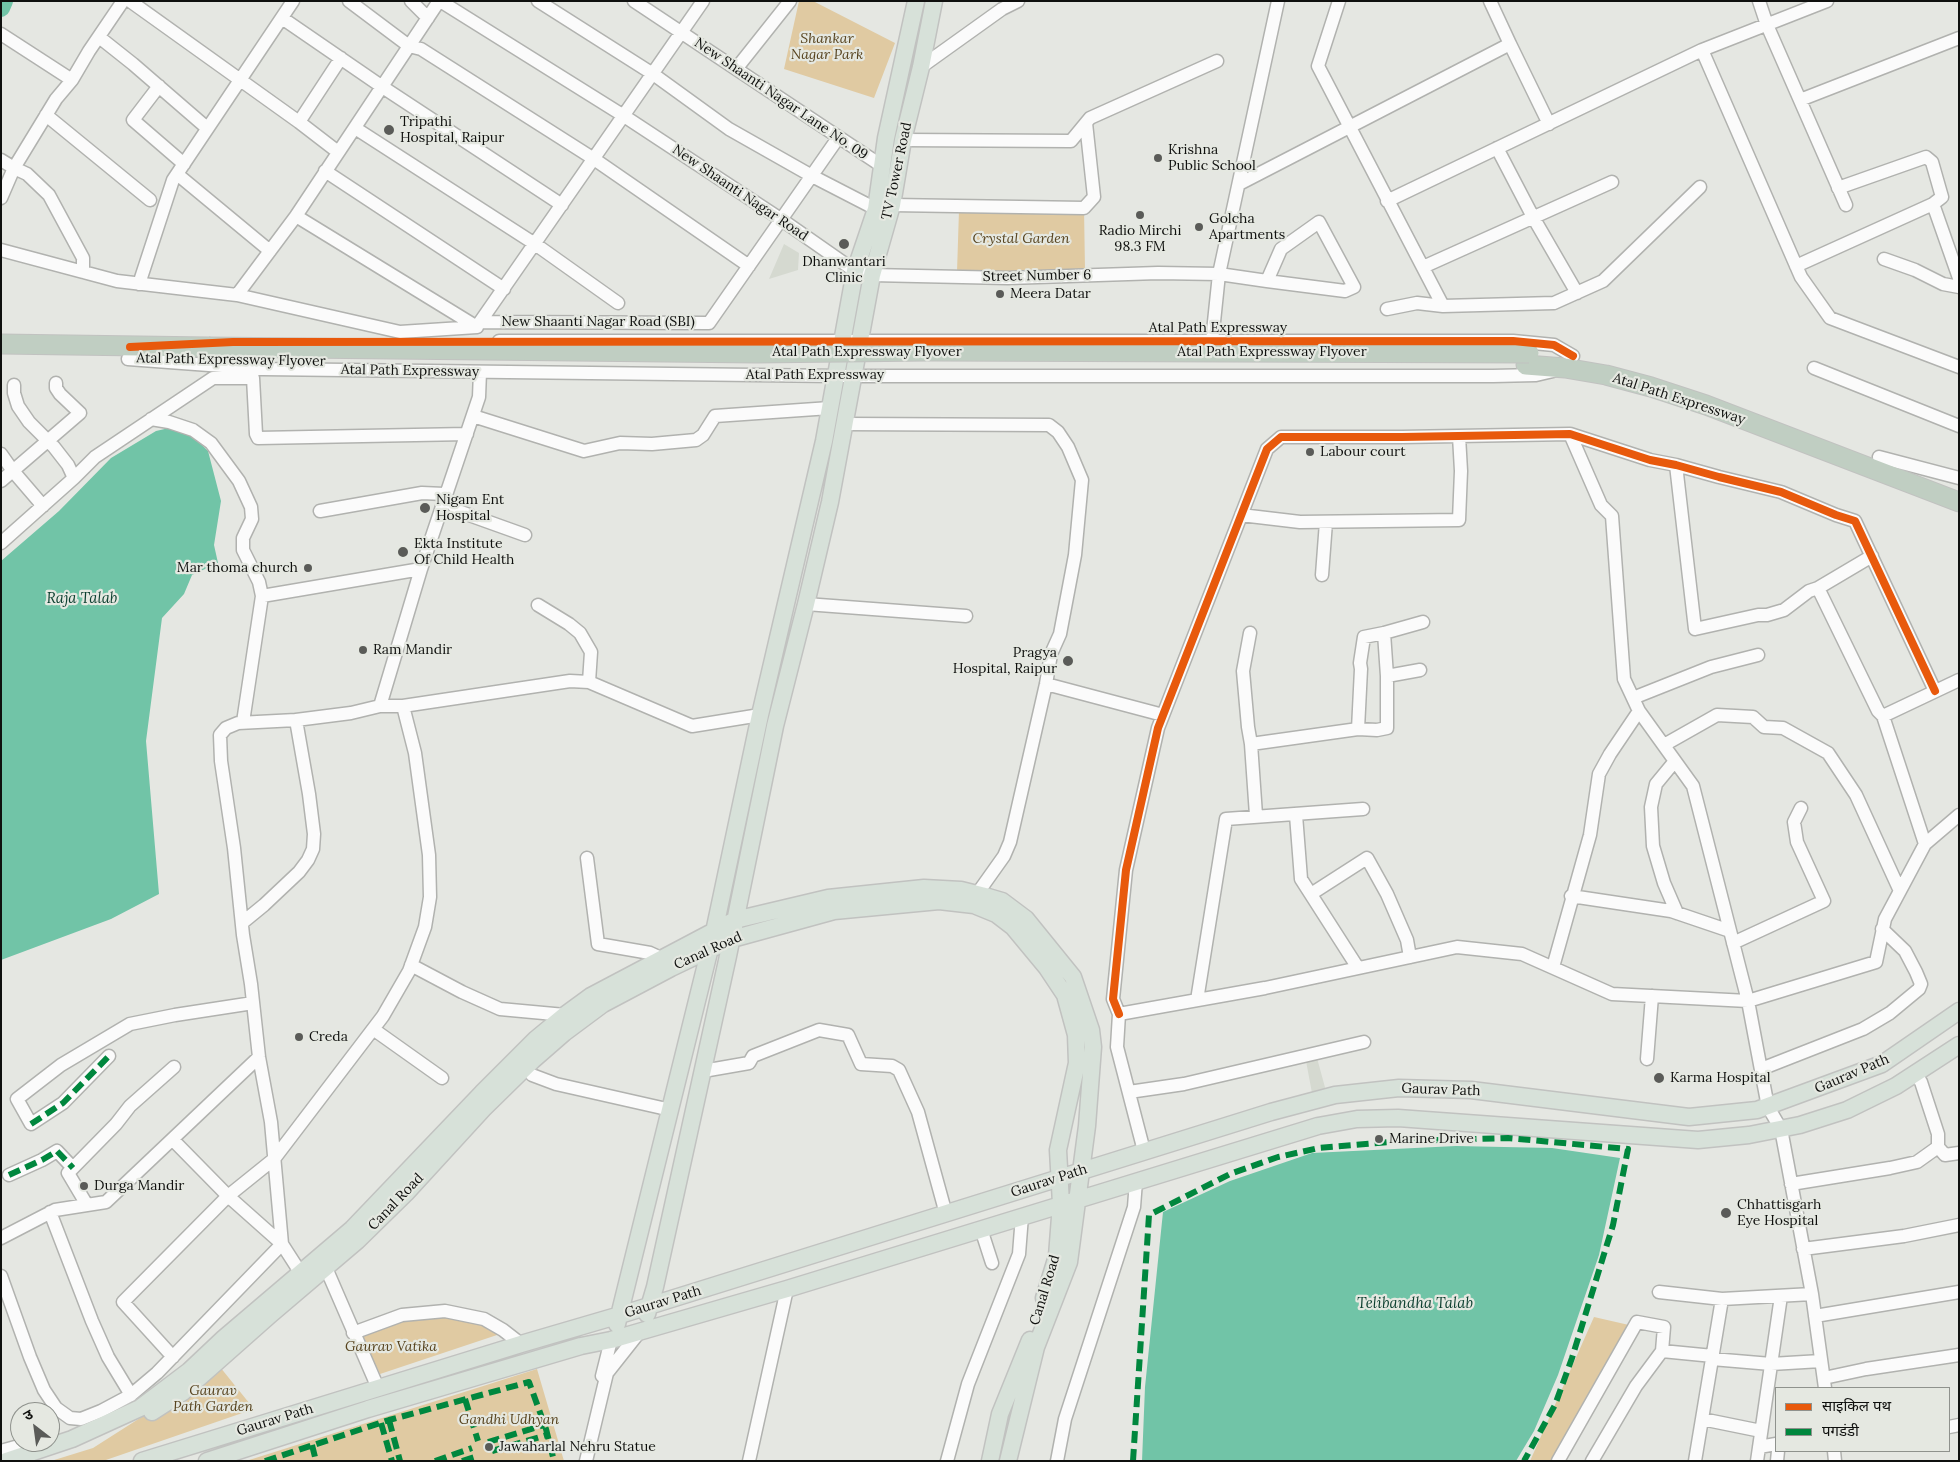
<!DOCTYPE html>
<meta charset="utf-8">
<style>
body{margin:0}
#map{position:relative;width:1960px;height:1462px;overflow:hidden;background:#e5e7e2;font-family:Lora,"Noto Sans Devanagari",serif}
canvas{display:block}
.frame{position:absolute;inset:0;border:2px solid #0f100e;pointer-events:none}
.legend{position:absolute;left:1775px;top:1387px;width:175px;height:65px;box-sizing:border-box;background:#e5e8e1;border:1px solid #8f928d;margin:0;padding:6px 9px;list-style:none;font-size:15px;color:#0f100e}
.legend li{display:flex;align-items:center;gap:10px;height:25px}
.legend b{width:25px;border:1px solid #8f928d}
.north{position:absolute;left:10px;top:1402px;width:50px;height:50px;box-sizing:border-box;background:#e5e8e1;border:1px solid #8f928d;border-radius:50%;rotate:330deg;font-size:14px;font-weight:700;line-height:20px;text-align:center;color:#0f100e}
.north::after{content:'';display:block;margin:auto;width:18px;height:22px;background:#5a5b58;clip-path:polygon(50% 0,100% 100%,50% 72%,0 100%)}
</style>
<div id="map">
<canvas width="1960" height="1462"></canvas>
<div class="frame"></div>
<ul class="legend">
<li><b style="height:6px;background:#e8590c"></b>साइकिल पथ</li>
<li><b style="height:6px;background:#00873e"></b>पगडंडी</li>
</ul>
<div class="north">उ</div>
</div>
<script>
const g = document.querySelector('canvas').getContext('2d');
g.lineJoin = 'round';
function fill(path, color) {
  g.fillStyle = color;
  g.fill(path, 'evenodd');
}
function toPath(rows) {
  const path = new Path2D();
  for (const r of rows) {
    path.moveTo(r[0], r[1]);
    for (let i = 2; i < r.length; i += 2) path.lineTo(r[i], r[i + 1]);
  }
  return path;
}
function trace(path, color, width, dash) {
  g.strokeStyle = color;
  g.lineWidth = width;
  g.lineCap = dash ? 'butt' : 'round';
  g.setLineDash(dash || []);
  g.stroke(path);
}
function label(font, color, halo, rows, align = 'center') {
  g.font = font + ' Lora,serif';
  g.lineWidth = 4.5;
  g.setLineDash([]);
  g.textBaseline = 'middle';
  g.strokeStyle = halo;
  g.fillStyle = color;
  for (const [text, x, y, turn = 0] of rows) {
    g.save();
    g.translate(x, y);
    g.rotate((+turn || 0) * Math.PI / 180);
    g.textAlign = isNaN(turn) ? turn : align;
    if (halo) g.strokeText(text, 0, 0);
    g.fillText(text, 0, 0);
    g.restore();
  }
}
fill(toPath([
 [784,244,799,253,798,270,769,279],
 [1317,1058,1326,1091,1312,1093,1306,1061]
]), '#d5d9d0');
fill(toPath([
 [799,1,813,1,895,43,874,98,784,69],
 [1084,208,1085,270,957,272,959,210],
 [443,1317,480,1324,500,1334,380,1374,360,1333,404,1321],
 [1594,1317,1629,1325,1558,1461,1530,1461],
 [220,1367,254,1409,103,1461,51,1461,93,1448],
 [537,1369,564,1461,246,1461]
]), '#e0caa2');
fill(toPath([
 [169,428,193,436,208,451,221,501,214,545,218,563,192,575,184,594,162,618,146,741,159,894,111,919,1,960,1,561,59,511,111,458,156,431],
 [1456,1146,1552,1148,1620,1158,1599,1255,1558,1375,1534,1431,1516,1461,1142,1461,1145,1387,1163,1212,1230,1181,1312,1153]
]), '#71c4a7');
trace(toPath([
 [1,8,4,1]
]), '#71c4a7', 18);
const minor = toPath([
 [130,1,299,122,338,152],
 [349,1,409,46,421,49,594,159,749,266],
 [411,1,428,18],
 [440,1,624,116,782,220,855,271,872,275,1008,278,1158,273,1219,274,1267,281,1345,291,1354,287,1319,222,1281,249,1267,281],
 [538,1,653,74,729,129,812,176,876,209],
 [634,1,882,166],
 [1339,1,1318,66,1443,306,1554,303,1603,281,1700,187],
 [1490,1,1510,44],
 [1759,1,1767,25,1846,205],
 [282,18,381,86,562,205],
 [1,34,72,80],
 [99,37,133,64,207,128],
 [1702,50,1801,277,1830,318,1959,367],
 [921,67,1002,9,1018,1],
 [736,69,790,1],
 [159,86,133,120,184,164],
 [1800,100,1959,38],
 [46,115,150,200],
 [299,122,341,58],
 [355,128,535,244,618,303],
 [903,140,1071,141,1090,118,1217,61],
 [1497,148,1533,217,1577,293],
 [1,160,14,168,27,174,49,195,83,258,83,272],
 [325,171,504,289],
 [177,174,270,251],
 [1239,184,1510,44,1549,124],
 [1,198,14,168,56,99,72,80,89,51,123,1],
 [1387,201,1702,50,1827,1],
 [1933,204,1959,278],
 [892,205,1084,208,1094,197,1086,123],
 [296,216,477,327],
 [1,250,117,281,237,295,296,216,439,1],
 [1884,259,1915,270,1943,284,1959,287],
 [1796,266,1933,204,1942,197,1932,162,1926,157,1838,188],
 [1423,267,1612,182],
 [139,284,173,180,293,1],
 [237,295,400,332,477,327],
 [1387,309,1417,303,1443,306],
 [481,322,709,323,838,138],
 [478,325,703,1],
 [499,341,1513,341,1554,345,1573,356],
 [1212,341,1219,274,1278,1],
 [128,359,263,369,836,376,1493,376,1536,375,1553,371],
 [1814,368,1959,426],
 [14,385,14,393,18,406,29,422,54,447,68,465,74,478],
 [473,416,584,451,620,443,652,444,696,440,703,435,715,416,830,408],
 [151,419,169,422,193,430,211,443,239,481,251,507,252,519,243,538,243,550,259,582,262,596,243,722],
 [845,424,1049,425,1058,432,1068,447,1082,480,1075,555,1060,634,1051,654,1046,684,1010,842,1004,856,977,894,975,902],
 [1570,434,1601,505,1612,516,1624,679,1639,711,1693,786,1748,1001,1768,1107,1781,1129,1812,1294,1825,1388],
 [1,454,13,471,43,506],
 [1879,457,1959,478],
 [1676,465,1695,629,1758,615,1767,615,1784,610,1809,591,1818,588,1872,556],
 [1,481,80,413,60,394,56,388,56,383],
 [320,511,422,493,444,494,458,511,525,535],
 [1241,515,1300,522,1459,520,1461,471,1459,436],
 [1,543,74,478,95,457,213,378,253,378,256,434,258,438,467,434],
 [1322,575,1326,522],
 [1818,588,1878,711,1883,716,1925,844],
 [262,596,421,569],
 [806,604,966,616],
 [538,605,569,624,580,633,591,652,589,682],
 [1250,633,1243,671,1248,727,1251,744,1256,815],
 [1387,676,1420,670],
 [1046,684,1163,715],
 [1633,698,1711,667,1758,655],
 [380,706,421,569,479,397,480,372],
 [1883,716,1959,680],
 [1358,729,1361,669,1360,663,1364,637,1384,633,1423,622],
 [1251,744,1358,729,1377,730,1387,728,1387,676,1384,633],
 [1664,745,1717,715,1753,717,1764,727,1783,728,1828,753,1856,795,1900,891],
 [1675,761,1656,784,1651,807,1653,846,1664,883,1677,913],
 [1296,815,1301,879,1358,968],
 [587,858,598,944,650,953,661,958],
 [1311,894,1367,858,1387,894,1407,940,1410,957],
 [1571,896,1671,911,1730,931],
 [242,923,264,905,299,872,308,860,313,849,314,834,309,794,296,720],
 [1733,943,1824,901,1797,842,1794,822,1801,808],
 [411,965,462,992,500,1009,565,1015],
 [1553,967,1590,835,1599,774,1610,754,1639,711],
 [1197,1000,1226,819,1363,809],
 [1119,1014,1113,999,1126,870,1158,728,1267,449,1281,437,1402,437,1570,434,1650,460,1676,465,1719,477,1781,492,1836,515,1855,521,1935,691],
 [373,1029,442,1078],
 [109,1056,63,1103,31,1124,17,1099,61,1065,130,1024,175,1015,253,1003],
 [1647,1059,1652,996],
 [1761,1069,1863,1029,1890,1013,1919,989,1921,984,1916,972,1905,951,1882,929],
 [703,1071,749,1063,753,1056,819,1030,848,1035,861,1064,892,1066,899,1070,918,1112,946,1214],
 [1915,1074,1921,1082,1938,1134,1938,1147],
 [532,1075,556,1084,671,1110],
 [1129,1092,1184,1084,1364,1042],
 [1144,1151,1117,1047,1119,1014,1265,988,1457,947,1522,954,1612,994,1748,1001,1876,962,1885,919,1925,844,1959,815],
 [9,1175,42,1160,57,1151,73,1168],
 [1791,1184,1890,1168,1917,1162,1938,1147,1945,1155,1959,1153],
 [87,1205,68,1173,116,1124,130,1106,174,1067],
 [50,1212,92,1321,108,1357,131,1395],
 [981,1229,992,1263],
 [1,1238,55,1210,106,1202,259,1057],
 [1803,1249,1904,1236,1959,1225],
 [1,1276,30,1357,44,1390,56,1408,70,1418,81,1419,101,1411,131,1395,157,1373,282,1244,228,1196,173,1140],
 [1659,1292,1722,1299,1812,1294],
 [1815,1316,1959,1292],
 [353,1333,402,1315,445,1311,484,1319,503,1330,521,1344],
 [173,1357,123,1302,228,1196,274,1159,383,1016,409,971,425,927,430,897,429,855,415,753,403,706],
 [1712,1359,1771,1364,1821,1361],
 [602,1376,611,1340],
 [1824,1378,1866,1369,1959,1355],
 [378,1388,326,1268,300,1272,282,1244,271,1122,259,1057,251,984,243,935,234,848,221,761,220,735,226,728,238,723,296,720,351,713,380,706,403,706,570,681,589,682,692,726,760,715],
 [1702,1419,1761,1431],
 [1949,1427,1959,1425],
 [1759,1447,1776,1444],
 [1,1451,26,1444],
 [1834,1451,1835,1461],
 [586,1461,607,1373,641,1330],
 [749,1461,787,1289],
 [947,1461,968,1384,1019,1254,1022,1216],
 [1057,1461,1065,1419,1134,1207,1136,1181],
 [1558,1461,1637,1322,1664,1327,1662,1351],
 [1592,1461,1636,1386,1662,1351,1713,1356],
 [1695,1461,1722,1299],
 [1757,1461,1781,1296],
 [1777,1461,1778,1451]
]);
const major = toPath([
 [647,1314,655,1287,728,956,775,726,806,604,830,502,872,275,892,205,903,140,921,67,934,1],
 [617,1324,714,932,760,715,824,441,855,271,876,209,886,138,916,1],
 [152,1412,183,1392,270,1315,357,1241,406,1193,483,1109,533,1060,564,1033,603,1004,671,968,732,939,834,911,939,901,974,905,996,914,1013,927,1047,968,1065,995,1076,1035,1077,1063,1058,1150,1061,1204,1057,1256,1044,1298],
 [6,1461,72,1439,140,1408,189,1371,224,1338,352,1229,482,1093,536,1039,565,1015,591,996,735,920,828,898,924,888,961,890,985,896,1002,901,1026,919,1073,977,1091,1030,1093,1047,1087,1126,1069,1262,1036,1347,1008,1461],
 [142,1461,521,1344,620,1315,1271,1112,1335,1095,1399,1088,1471,1090,1689,1117,1757,1110,1882,1064,1959,1011],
 [207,1461,368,1409,581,1346,611,1340,787,1289,1318,1126,1357,1119,1398,1118,1698,1140,1749,1135,1800,1125,1847,1110,1896,1086,1959,1045],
 [990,1461,1000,1414,1030,1340]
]);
const highway = toPath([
 [1,344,209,347],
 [1526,365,1565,368,1606,375,1651,387,1706,405,1959,502]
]);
trace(minor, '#b1b2af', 15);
trace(major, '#c1c2c0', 19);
trace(highway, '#c1c2c0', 21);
trace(minor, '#fbfbfb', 12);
trace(major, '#d7e1d9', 16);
trace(highway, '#c0cec2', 19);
const highwayBridge = toPath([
 [209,347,756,353,929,351,1529,353]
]);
trace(highwayBridge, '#c1c2c0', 21, []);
trace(highwayBridge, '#c0cec2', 19);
trace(toPath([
 [31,1124,63,1103,109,1056],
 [9,1175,42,1160,57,1151,73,1168],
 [465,1399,478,1441],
 [389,1420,400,1461],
 [381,1423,392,1461],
 [488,1442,544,1425],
 [312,1445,316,1461],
 [492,1451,547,1435],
 [484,1460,484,1461],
 [265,1461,389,1420,529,1382,546,1429,554,1461],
 [435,1461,472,1448],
 [462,1461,475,1457],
 [1133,1461,1149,1215,1230,1174,1278,1157,1319,1148,1401,1141,1508,1138,1628,1149,1613,1225,1572,1358,1555,1405,1524,1461]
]), '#00873e', 6, [12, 6]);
trace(toPath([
 [130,347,233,342,1513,341,1554,345,1573,356],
 [1119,1014,1113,999,1126,870,1158,728,1267,449,1281,437,1402,437,1570,434,1650,460,1676,465,1719,477,1781,492,1836,515,1855,521,1935,691]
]), '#e8590c', 8);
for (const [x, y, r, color] of [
 [389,130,6,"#5a5b58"],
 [1158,158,5,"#5a5b58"],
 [1140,215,5,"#5a5b58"],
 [1199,227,5,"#5a5b58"],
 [844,244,6,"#5a5b58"],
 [1000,294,5,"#5a5b58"],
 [1310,452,5,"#5a5b58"],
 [425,508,6,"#5a5b58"],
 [403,552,6,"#5a5b58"],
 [308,568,5,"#5a5b58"],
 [363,650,5,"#5a5b58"],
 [1068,661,6,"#5a5b58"],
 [299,1037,5,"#5a5b58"],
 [1659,1078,6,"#5a5b58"],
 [1379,1139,5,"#5a5b58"],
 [84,1186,5,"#5a5b58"],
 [1726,1213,6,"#5a5b58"],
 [489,1447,5,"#5a5b58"]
]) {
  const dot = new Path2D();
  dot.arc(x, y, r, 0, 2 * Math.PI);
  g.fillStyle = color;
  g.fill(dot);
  trace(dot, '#e5e8e1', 2);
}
label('italic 14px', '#57431e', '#e5e8e1', [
 ["Shankar",827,39],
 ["Nagar Park",827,55],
 ["Crystal Garden",1021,239],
 ["Gaurav Vatika",391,1347],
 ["Gaurav",213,1391],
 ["Path Garden",213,1407],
 ["Gandhi Udhyan",509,1420]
]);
label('14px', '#0f100e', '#e5e8e1', [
 ["New Shaanti Nagar Lane No. 09",781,99,34],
 ["TV Tower Road",897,171,-78],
 ["New Shaanti Nagar Road",740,193,34],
 ["Street Number 6",1037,276,-1],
 ["New Shaanti Nagar Road (SBI)",598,322],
 ["Atal Path Expressway",1218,328],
 ["Atal Path Expressway Flyover",867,352],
 ["Atal Path Expressway Flyover",1272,352],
 ["Atal Path Expressway Flyover",231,360,1],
 ["Atal Path Expressway",410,371,1],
 ["Atal Path Expressway",815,375],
 ["Atal Path Expressway",1679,399,18],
 ["Canal Road",708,951,-24],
 ["Gaurav Path",1852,1074,-23],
 ["Gaurav Path",1441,1090,2],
 ["Gaurav Path",1049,1181,-18],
 ["Canal Road",396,1202,-46],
 ["Canal Road",1045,1290,-73],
 ["Gaurav Path",663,1302,-17],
 ["Gaurav Path",275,1420,-17]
]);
label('14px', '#0f100e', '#e5e8e1', [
 ["Tripathi",400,122],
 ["Hospital, Raipur",400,138],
 ["Krishna",1168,150],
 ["Public School",1168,166],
 ["Golcha",1209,219],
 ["Apartments",1209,235],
 ["Radio Mirchi",1140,231,"center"],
 ["98.3 FM",1140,247,"center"],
 ["Dhanwantari",844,262,"center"],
 ["Clinic",844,278,"center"],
 ["Meera Datar",1010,294],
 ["Labour court",1320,452],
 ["Nigam Ent",436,500],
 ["Hospital",436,516],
 ["Ekta Institute",414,544],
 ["Of Child Health",414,560],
 ["Mar thoma church",298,568,"right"],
 ["Ram Mandir",373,650],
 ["Pragya",1057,653,"right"],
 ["Hospital, Raipur",1057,669,"right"],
 ["Creda",309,1037],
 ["Karma Hospital",1670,1078],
 ["Marine Drive",1389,1139],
 ["Durga Mandir",94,1186],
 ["Chhattisgarh",1737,1205],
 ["Eye Hospital",1737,1221],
 ["Jawaharlal Nehru Statue",499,1447]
], 'left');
label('italic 15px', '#0a3e2e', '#e5e8e1', [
 ["Raja Talab",82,599],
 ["Telibandha Talab",1415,1304]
]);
</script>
